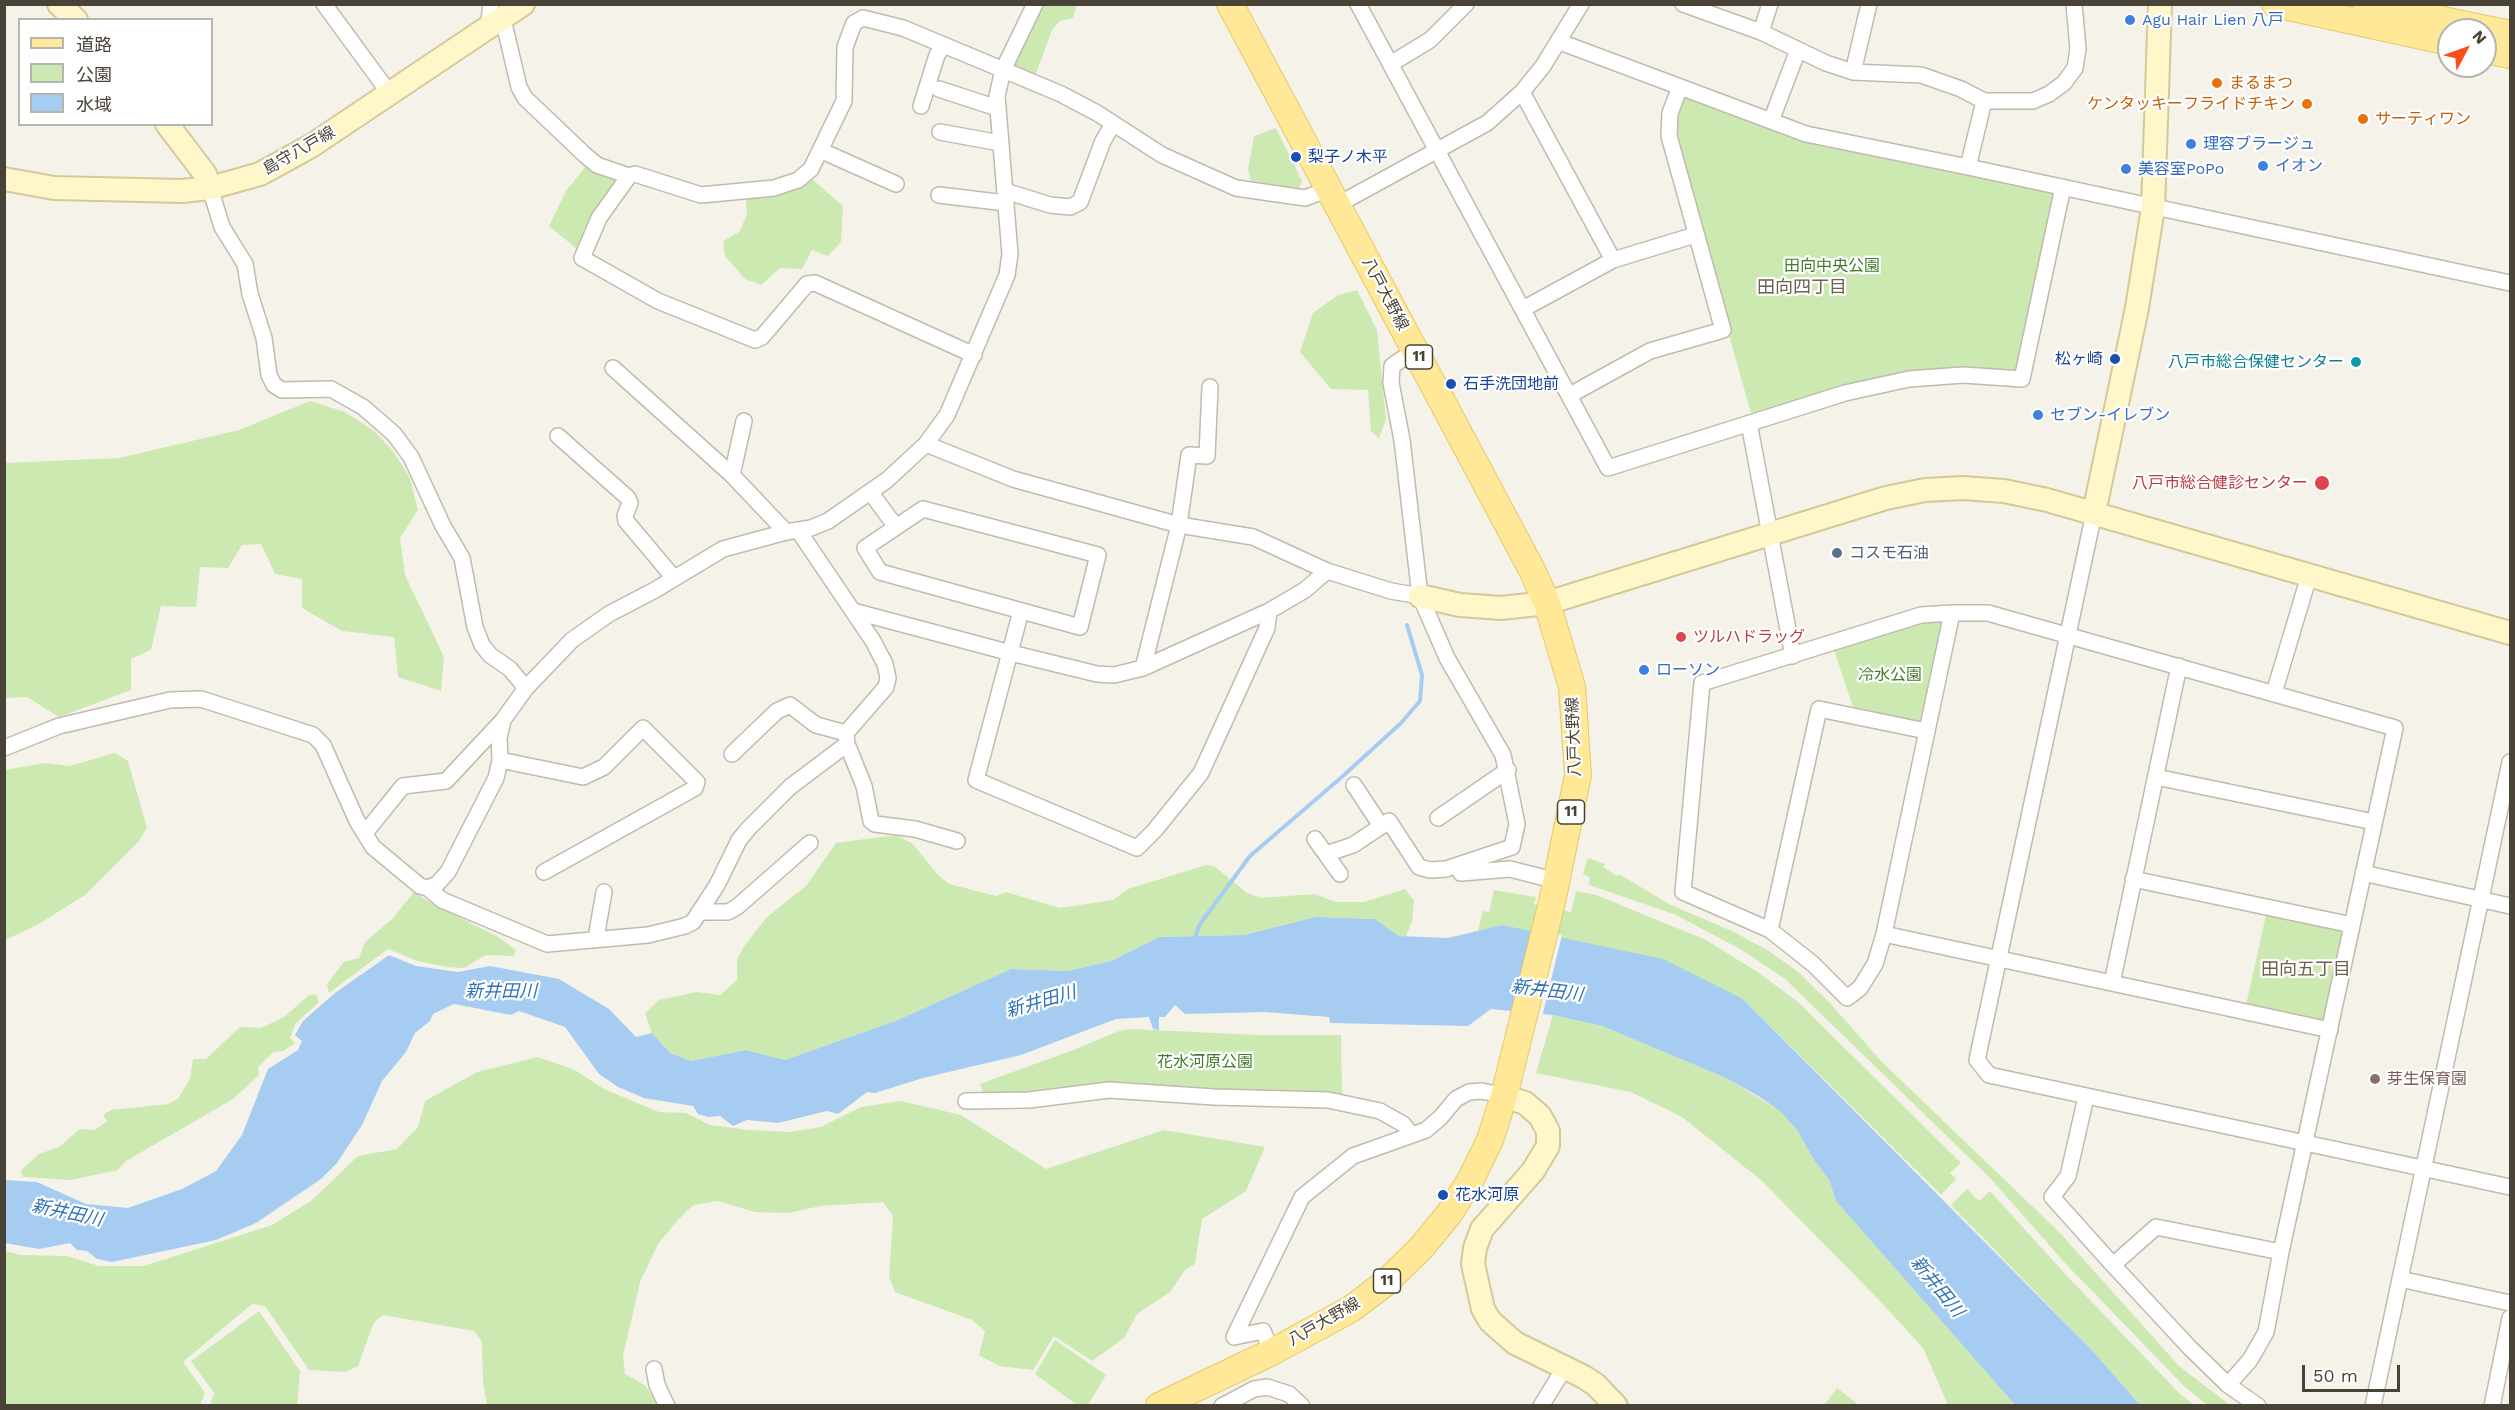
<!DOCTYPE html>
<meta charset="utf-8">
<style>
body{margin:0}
#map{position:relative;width:2515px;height:1410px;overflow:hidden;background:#f5f2ea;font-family:"Work Sans","Noto Sans JP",sans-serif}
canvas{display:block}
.frame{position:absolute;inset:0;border:6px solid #494337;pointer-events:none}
.legend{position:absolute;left:18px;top:18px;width:195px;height:108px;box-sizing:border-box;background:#fff;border:2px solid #b6b4af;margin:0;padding:8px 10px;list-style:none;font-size:18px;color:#494337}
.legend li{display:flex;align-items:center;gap:12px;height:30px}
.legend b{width:30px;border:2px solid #b6b4af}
.north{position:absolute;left:2437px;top:18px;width:60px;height:60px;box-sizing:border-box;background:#fff;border:2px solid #b6b4af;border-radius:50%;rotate:49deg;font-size:16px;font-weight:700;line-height:24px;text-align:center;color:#494337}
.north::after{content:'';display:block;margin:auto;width:21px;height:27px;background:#fb4d1a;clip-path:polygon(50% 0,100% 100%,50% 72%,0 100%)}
.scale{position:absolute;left:2302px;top:1365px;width:98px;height:27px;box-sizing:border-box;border:3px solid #494337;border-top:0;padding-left:8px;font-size:18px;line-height:21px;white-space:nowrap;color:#494337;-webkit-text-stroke:4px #fff;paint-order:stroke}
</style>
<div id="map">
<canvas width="2515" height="1410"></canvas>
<div class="frame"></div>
<ul class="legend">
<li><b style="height:8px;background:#ffe999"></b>道路</li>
<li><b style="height:16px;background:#cce9b2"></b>公園</li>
<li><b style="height:16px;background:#a6cdf1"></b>水域</li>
</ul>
<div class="north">N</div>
<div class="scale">50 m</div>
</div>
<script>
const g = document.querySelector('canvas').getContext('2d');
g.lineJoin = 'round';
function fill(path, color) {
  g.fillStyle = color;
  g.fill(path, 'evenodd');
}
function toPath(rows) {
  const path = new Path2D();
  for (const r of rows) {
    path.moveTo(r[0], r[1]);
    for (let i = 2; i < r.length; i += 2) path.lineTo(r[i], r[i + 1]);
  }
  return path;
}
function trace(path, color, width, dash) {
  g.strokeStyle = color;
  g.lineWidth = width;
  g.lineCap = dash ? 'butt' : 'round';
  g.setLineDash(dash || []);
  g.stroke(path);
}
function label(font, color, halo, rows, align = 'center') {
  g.font = font + ' "Work Sans","Noto Sans JP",sans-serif';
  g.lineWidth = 4.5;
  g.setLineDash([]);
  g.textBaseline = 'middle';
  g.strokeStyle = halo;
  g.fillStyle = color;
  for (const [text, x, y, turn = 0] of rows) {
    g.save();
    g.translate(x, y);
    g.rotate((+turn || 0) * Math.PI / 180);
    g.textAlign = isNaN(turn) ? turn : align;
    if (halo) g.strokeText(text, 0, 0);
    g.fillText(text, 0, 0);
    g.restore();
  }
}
fill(toPath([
 [1041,5,1077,5,1073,18,1060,21,1052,30,1035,76,1012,66],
 [1686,96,2050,190,2054,196,2017,367,2011,372,1916,371,1876,378,1751,413,1676,148,1674,135,1680,100],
 [1276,128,1302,181,1297,193,1252,185,1248,170,1254,136],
 [587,165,621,180,582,248,577,249,549,226,566,191],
 [812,179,843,206,841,242,828,256,812,250,802,269,780,268,761,285,745,279,725,256,723,241,739,232,747,215,746,198],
 [1357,290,1377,330,1386,419,1379,438,1371,431,1368,390,1331,389,1300,352,1313,313,1338,295],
 [310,401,345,412,374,431,393,451,410,478,418,510,400,538,405,575,444,657,441,691,398,677,394,637,342,631,302,608,302,579,275,574,261,544,242,545,228,568,200,567,196,607,161,606,151,650,131,659,131,690,59,717,27,697,5,698,5,463,119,458,239,430],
 [1928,620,1938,620,1944,626,1924,718,1918,723,1854,710,1834,650],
 [115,753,128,761,147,828,139,841,85,895,37,925,5,940,5,770,45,763,70,766],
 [896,835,913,844,938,875,949,884,996,896,1006,892,1060,908,1113,900,1128,889,1206,865,1214,866,1247,893,1261,898,1314,894,1336,902,1364,902,1405,889,1414,901,1412,922,1406,936,1399,936,1375,919,1316,917,1244,935,1159,937,1111,961,1068,971,1011,969,898,1020,785,1060,746,1050,691,1061,670,1053,652,1033,645,1013,659,1000,697,992,720,995,737,980,737,959,745,945,767,917,806,886,836,843],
 [1588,858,1605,864,1603,867,1617,876,1619,874,1669,904,1734,932,1769,951,1797,971,1830,1003,1881,1061,2060,1233,2179,1366,2230,1405,2207,1405,2184,1386,2065,1263,1991,1179,1785,979,1742,950,1674,914,1589,885,1590,877,1583,874],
 [1494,890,1536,897,1534,904,1571,912,1576,891,1596,895,1706,940,1759,973,1798,1002,1961,1163,1950,1173,1956,1179,1941,1195,1743,999,1502,925,1478,931,1483,911,1489,912],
 [414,892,433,904,498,937,516,950,514,956,486,955,464,968,447,967,417,961,388,949,329,993,327,984,344,962,359,958,365,942,393,918],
 [2266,915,2341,930,2344,935,2326,1018,2321,1021,2246,1005],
 [316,994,319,1002,296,1023,290,1038,295,1043,283,1051,273,1052,258,1067,259,1075,233,1099,126,1161,118,1170,71,1180,23,1177,21,1170,39,1154,59,1147,80,1129,95,1130,107,1121,103,1115,111,1110,168,1104,178,1099,190,1079,193,1059,206,1059,240,1027,261,1028,284,1017,308,996],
 [1553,1015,1602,1026,1726,1078,1780,1111,1797,1130,1814,1160,1829,1180,1836,1201,2015,1405,1948,1405,1923,1348,1880,1301,1761,1180,1682,1117,1631,1092,1536,1073],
 [1133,1029,1257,1035,1341,1035,1342,1096,1108,1085,1082,1086,1045,1094,985,1098,980,1084,1076,1049,1119,1031],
 [538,1057,575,1070,604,1089,659,1112,686,1113,710,1125,749,1130,789,1132,821,1127,861,1107,901,1101,961,1115,1046,1169,1164,1130,1265,1147,1246,1191,1202,1219,1195,1264,1185,1270,1170,1292,1137,1314,1124,1338,1092,1361,1054,1336,1033,1370,999,1366,979,1355,985,1331,972,1320,895,1292,889,1277,893,1216,883,1202,821,1206,788,1213,755,1212,718,1201,693,1205,676,1222,658,1244,640,1282,623,1356,625,1374,645,1385,659,1405,487,1405,483,1381,482,1342,474,1331,383,1315,374,1322,358,1366,345,1372,309,1370,265,1306,252,1304,183,1362,205,1393,200,1405,5,1406,5,1251,21,1255,67,1256,99,1266,144,1266,272,1225,311,1201,358,1156,397,1149,418,1127,425,1101,477,1072],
 [1967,1189,1979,1201,1990,1191,2067,1276,2181,1395,2195,1405,2140,1405,2092,1350,1951,1205],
 [259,1311,300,1371,297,1405,210,1405,214,1393,191,1361],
 [1055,1340,1106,1375,1088,1405,1077,1405,1035,1374],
 [1837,1388,1859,1405,1863,1405,1818,1405,1826,1403]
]), '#cce9b2');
fill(toPath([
 [1316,917,1375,919,1399,936,1448,938,1502,925,1663,959,1743,999,2092,1350,2140,1405,2015,1405,1836,1201,1829,1180,1814,1160,1797,1130,1780,1111,1758,1096,1726,1078,1602,1026,1553,1015,1491,1009,1468,1026,1330,1023,1329,1017,1265,1012,1185,1014,1175,1005,1165,1017,1159,1017,1159,1030,1153,1029,1149,1017,1116,1019,1021,1055,923,1078,875,1093,867,1092,838,1114,827,1111,778,1123,747,1120,733,1126,720,1116,709,1117,698,1114,693,1106,644,1098,618,1087,599,1074,565,1027,519,1011,511,1015,454,1004,433,1014,430,1021,415,1033,406,1052,382,1081,362,1125,337,1163,321,1179,256,1223,216,1240,112,1262,97,1259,87,1251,77,1250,70,1243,39,1249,5,1243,5,1180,37,1182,86,1204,128,1208,182,1189,216,1171,242,1135,268,1069,298,1050,302,1041,295,1035,303,1021,335,993,389,955,416,966,458,972,490,966,559,979,609,1009,636,1037,652,1033,670,1053,691,1061,746,1050,785,1060,898,1020,1011,969,1068,971,1111,961,1159,937,1244,935]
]), '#a6cdf1');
fill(toPath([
 [1534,929,1562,935,1542,1017,1513,1014]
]), '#f5f2ea');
trace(toPath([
 [1194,940,1200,924,1250,856,1343,776,1401,723,1420,701,1422,675,1407,625]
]), '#a6cdf1', 4);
const street = toPath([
 [324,4,390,94],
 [1358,4,1608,468,1845,393,1909,379,1963,375,2022,379,2063,187],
 [1683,4,1761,32,1826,63,1853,72,1921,75,1961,89,1984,101,2033,101,2049,94,2064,83,2075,68,2078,49,2074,4],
 [503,19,519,87,525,98,585,155,597,165,629,176,635,174,701,195,774,188,798,180,811,169,844,101,845,47,854,23,863,18,903,28,1061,94,1097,113,1162,155,1236,188,1305,198,1329,189],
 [488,29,491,4],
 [1761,32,1770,4],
 [1560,42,1806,134,1968,167],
 [1392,63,1430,40,1466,4],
 [1853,72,1869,4],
 [939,89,997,108],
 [1522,92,1613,260],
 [1984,101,1968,167,2510,283],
 [921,106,937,55,943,46],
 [1771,121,1798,50],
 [940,132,1000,143],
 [822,151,896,184],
 [629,176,599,218,582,258,658,301,755,340,762,337,807,284,815,283,974,355],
 [210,188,222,227,245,264,250,294,264,338,269,375,274,385,282,390,331,389,363,407,394,434,411,457,443,526,462,558,475,627,482,645,490,655,510,669,526,688],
 [1005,191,1050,205,1070,207,1080,202,1103,141,1113,124],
 [939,195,1006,203],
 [1337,205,1487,123,1522,92,1543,66,1581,4],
 [1523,309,1613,260,1695,235],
 [613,368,732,475,786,532],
 [1570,395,1650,351,1723,330,1669,136,1670,113,1680,87],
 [1749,423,1793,656],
 [558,436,628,498,630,503,625,516,626,521,674,578],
 [926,444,1013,479,1179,525,1253,537,1327,571,1391,591,1420,596],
 [732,475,744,421],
 [871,493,896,527],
 [923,509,1098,555,1080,627,880,572,865,548,923,509],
 [2094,513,1977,1060,1989,1075,2510,1187],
 [798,530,873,641,885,664,888,678,886,687,846,733,847,744,864,786,871,821,875,824,915,829,957,841],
 [853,611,1011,653,1097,674,1114,675,1143,668,1269,611,1305,590,1327,571],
 [1021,611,976,780,1137,848,1155,830,1201,773,1267,628,1269,611],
 [1952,613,1884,934,1875,964,1860,988,1847,998,1813,964,1770,930,1683,892,1702,683,1921,615,1952,613,1988,613,2395,728,2281,1252,2156,1227,2113,1265,2052,1197,2068,1176,2086,1097],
 [1143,668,1179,525,1189,455,1207,456,1210,387],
 [2274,693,2309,576],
 [4,748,59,726,170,700,201,699,313,735,323,745,357,821,373,847,420,886,428,888,437,884,448,872,496,778,500,760,499,738,503,720,526,688,572,640,609,614,655,590,723,549,786,532,811,528,828,521,887,480,926,444,947,415,1007,275,1010,254,997,96,1003,70,1035,4],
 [732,754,777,711,790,705,816,725,846,733],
 [500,760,583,777,604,767,643,728,697,782,695,788,544,872],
 [2156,777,2374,822],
 [1354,785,1381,826],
 [1438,818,1508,770],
 [365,833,403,786,446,781,503,720],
 [1315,839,1340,874],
 [1326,854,1353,845,1389,821,1419,867,1430,870,1446,869,1512,847,1517,824,1503,755,1447,658,1420,596,1402,440,1391,383,1392,366,1415,350],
 [1458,865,1461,873,1510,869,1557,881],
 [2363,873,2510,906],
 [2133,879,2352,925],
 [428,888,442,900,547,944,648,935,685,926,693,922,717,885,739,840,749,828,790,787,847,744],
 [699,912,728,912,737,907,810,843],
 [1770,930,1819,709,1926,731],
 [1884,934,2330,1030],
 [596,938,604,892],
 [2112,983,2179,666],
 [966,1101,1029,1100,1109,1090,1214,1097,1328,1100,1380,1111,1403,1124,1412,1135],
 [2113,1265,2190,1348,2228,1385,2258,1406],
 [2400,1279,2510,1303],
 [1272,1352,1263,1331,1234,1337,1302,1197,1353,1156,1426,1130,1440,1118,1456,1099,1469,1092,1482,1091,1504,1096],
 [654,1369,657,1385,667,1406],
 [2228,1385,2250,1360,2266,1332,2281,1252],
 [1222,1406,1254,1389,1267,1387,1289,1394,1302,1406],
 [1541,1406,1565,1367],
 [2373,1406,2510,762],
 [2492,1406,2510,1318]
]);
const secondary = toPath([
 [59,4,76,20],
 [167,124,205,174,210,188],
 [4,179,54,188,182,191,210,188,260,174,311,146,523,4],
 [2094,513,2137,308,2153,208,2160,4],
 [1420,596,1460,605,1501,608,1547,603,1886,498,1925,490,1963,488,2004,491,2047,500,2510,633],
 [1504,1096,1525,1103,1540,1116,1548,1131,1548,1146,1533,1171,1482,1229,1475,1248,1473,1264,1483,1309,1490,1321,1515,1343,1584,1377,1596,1385,1616,1406]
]);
const primary = toPath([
 [2275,4,2449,42],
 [2366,4,2510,34],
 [2485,50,2510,55],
 [1159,1406,1272,1352,1351,1309,1384,1284,1421,1248,1449,1214,1471,1179,1490,1140,1504,1096,1552,902,1578,775,1572,687,1547,603,1532,570,1230,4]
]);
trace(street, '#c1bbac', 18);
trace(secondary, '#d5c999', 26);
trace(primary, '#e5c967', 28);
trace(street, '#fff', 15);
trace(secondary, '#fff6ca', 22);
trace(primary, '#ffe999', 26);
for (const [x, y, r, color] of [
 [2130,20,6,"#3f7fe0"],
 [2217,83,6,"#e8710a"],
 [2307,104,6,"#e8710a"],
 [2363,119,6,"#e8710a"],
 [2191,144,6,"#3f7fe0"],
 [1296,157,6,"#1a4fb4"],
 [2263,166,6,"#3f7fe0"],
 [2126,169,6,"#3f7fe0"],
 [2115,359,6,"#1a4fb4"],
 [2356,362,6,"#0f9aa8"],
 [1451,384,6,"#1a4fb4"],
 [2038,415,6,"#3f7fe0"],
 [2322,483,8,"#e0444e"],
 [1837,553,6,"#5c6f8a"],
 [1681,637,6,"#e0444e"],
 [1644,670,6,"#3f7fe0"],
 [2375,1079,6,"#8d6e63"],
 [1443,1195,6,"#1a4fb4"]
]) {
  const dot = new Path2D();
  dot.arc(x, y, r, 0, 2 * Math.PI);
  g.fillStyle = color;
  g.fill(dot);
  trace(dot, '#fff', 2);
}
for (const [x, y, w] of [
 [1419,357,27],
 [1571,812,27],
 [1387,1281,27]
]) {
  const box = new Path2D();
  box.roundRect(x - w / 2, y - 12, w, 24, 4.5);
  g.fillStyle = '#fff';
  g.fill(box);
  trace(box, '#494337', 1.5);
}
label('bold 15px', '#494337', null, [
 ["11",1419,357],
 ["11",1571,812],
 ["11",1387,1281]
]);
label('16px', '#366cbe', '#fff', [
 ["Agu Hair Lien 八戸",2142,20],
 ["理容ブラージュ",2203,144],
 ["イオン",2275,166],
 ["美容室PoPo",2138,169],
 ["セブン-イレブン",2050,415],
 ["ローソン",1656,670]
], 'left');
label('16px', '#c56008', '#fff', [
 ["まるまつ",2229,83],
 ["ケンタッキーフライドチキン",2295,104,"right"],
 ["サーティワン",2375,119]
], 'left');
label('16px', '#494337', '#fff', [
 ["島守八戸線",299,151,-30],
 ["八戸大野線",1385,294,62],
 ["八戸大野線",1574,737,-92],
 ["八戸大野線",1324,1322,-30]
]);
label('16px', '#164399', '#fff', [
 ["梨子ノ木平",1308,157],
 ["松ヶ崎",2103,359,"right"],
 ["石手洗団地前",1463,384],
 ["花水河原",1455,1195]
], 'left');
label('16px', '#427c29', '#fff', [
 ["田向中央公園",1832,266],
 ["冷水公園",1890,675],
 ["花水河原公園",1205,1062]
]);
label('16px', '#0d838f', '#fff', [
 ["八戸市総合保健センター",2344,362]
], 'right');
label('16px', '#be3a42', '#fff', [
 ["八戸市総合健診センター",2308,483],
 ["ツルハドラッグ",1693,637,"left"]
], 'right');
label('16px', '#4e5e75', '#fff', [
 ["コスモ石油",1849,553]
], 'left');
label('16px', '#785e54', '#fff', [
 ["芽生保育園",2387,1079]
], 'left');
label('18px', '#6c624f', '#fff', [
 ["田向四丁目",1802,288],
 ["田向五丁目",2306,970]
]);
label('italic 18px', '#2f73b7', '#fff', [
 ["新井田川",1547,991,7],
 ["新井田川",501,992],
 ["新井田川",1041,1002,-16],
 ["新井田川",67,1213,12],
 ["新井田川",1937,1287,51]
]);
</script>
